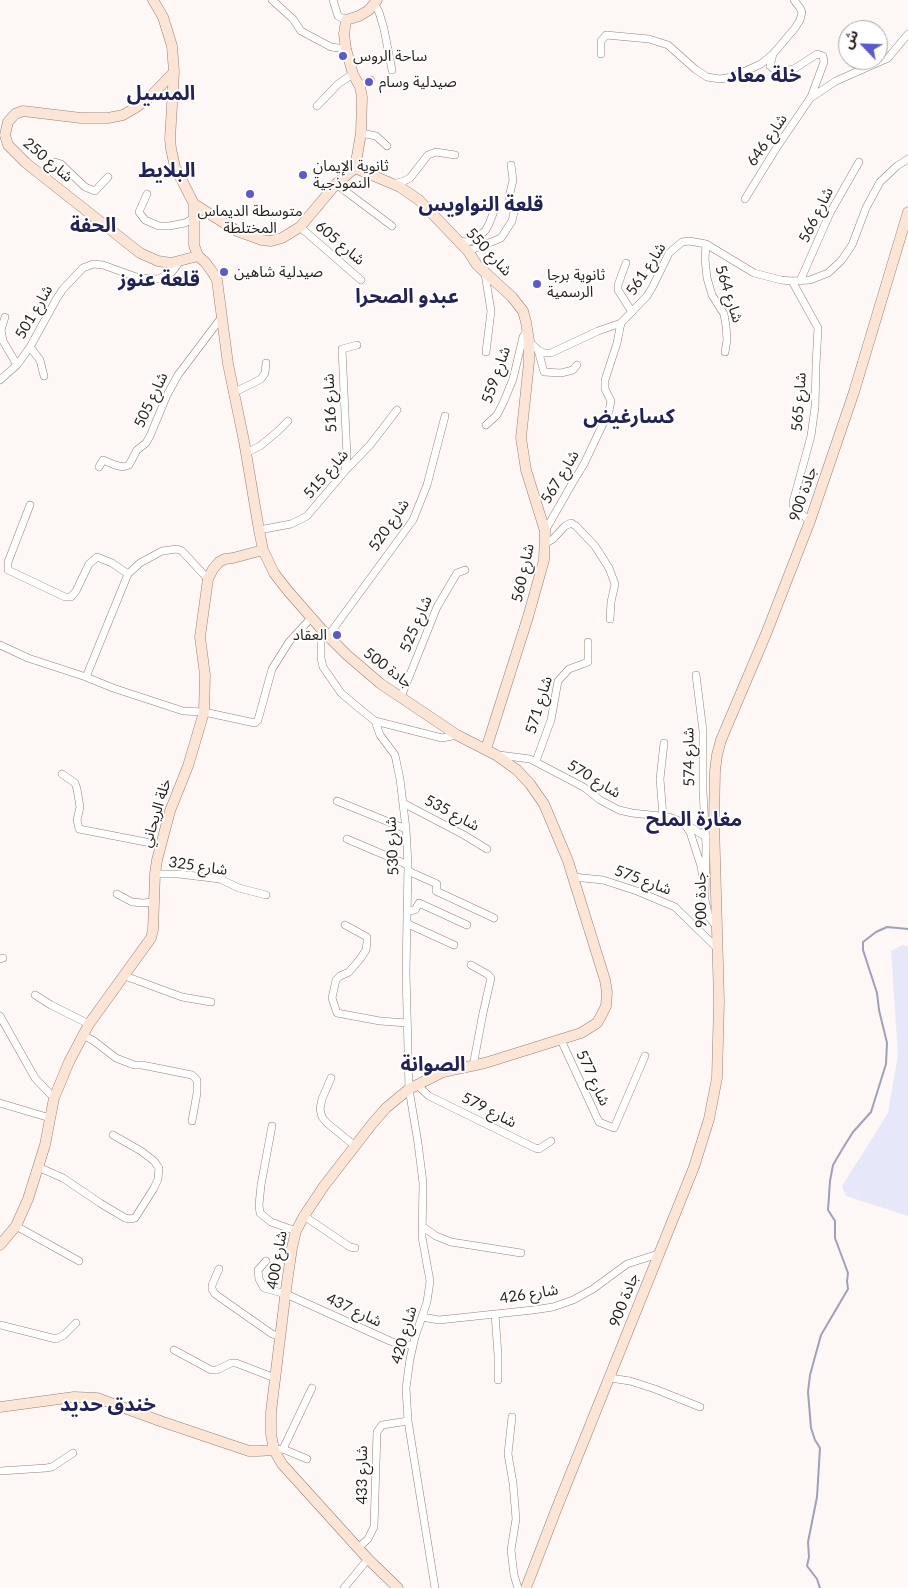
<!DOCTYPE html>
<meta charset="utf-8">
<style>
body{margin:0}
#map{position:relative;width:908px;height:1588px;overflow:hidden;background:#fdf8f6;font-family:Lato,"Noto Sans Arabic",sans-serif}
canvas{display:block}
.north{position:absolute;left:838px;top:20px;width:50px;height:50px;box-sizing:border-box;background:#fff;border:1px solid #a9a5a3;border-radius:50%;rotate:294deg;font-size:14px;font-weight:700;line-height:20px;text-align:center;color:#271f1a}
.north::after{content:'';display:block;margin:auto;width:18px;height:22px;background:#5b59d1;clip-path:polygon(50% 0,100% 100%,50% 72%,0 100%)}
</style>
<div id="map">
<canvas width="908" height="1588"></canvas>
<div class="north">ش</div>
</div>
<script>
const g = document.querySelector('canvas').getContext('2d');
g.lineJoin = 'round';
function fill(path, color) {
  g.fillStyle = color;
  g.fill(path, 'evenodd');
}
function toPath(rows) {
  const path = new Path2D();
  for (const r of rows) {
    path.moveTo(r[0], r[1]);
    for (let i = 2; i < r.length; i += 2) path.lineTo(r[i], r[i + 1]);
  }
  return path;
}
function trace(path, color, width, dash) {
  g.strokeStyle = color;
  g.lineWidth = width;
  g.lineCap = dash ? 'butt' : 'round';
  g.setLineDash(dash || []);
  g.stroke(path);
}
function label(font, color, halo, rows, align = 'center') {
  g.font = font + ' Lato,"Noto Sans Arabic",sans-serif';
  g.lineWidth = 4;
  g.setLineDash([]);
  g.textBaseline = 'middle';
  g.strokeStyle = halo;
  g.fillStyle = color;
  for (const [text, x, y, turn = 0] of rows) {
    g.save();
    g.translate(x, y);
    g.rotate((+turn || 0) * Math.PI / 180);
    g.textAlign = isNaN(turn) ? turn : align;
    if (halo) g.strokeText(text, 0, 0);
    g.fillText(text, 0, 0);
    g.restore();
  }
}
fill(toPath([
 [902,945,908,946,908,1216,846,1196,842,1186,888,1113,898,1055,891,951]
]), '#e6e8f9');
trace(toPath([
 [820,1588,817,1579,807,1566,809,1557,808,1542,817,1497,820,1448,815,1440,811,1428,808,1392,810,1375,821,1335,848,1289,847,1281,848,1273,835,1238,835,1221,828,1210,830,1181,833,1165,843,1148,853,1132,871,1112,886,1064,887,1043,879,1010,877,993,863,950,863,942,876,932,887,927,908,929]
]), '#9fa0b9', 2);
const minor = toPath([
 [272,0,293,19,301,31,331,47,346,49],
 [333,0,338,16,346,20],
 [374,3,379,12,384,29,392,70],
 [601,54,601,41,606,35,649,39,668,45,695,69,707,77,720,79,732,77,761,64,773,54,795,28,800,20,802,12,800,8,794,0],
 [360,87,366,82,371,80],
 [812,97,836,81,888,58,908,34],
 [317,106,338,84,353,74],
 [361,133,376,136,387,146],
 [43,177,50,164,55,162,61,164,85,187,95,191,108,177],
 [336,184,392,226],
 [393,184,404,181,410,178,428,155,436,152,455,155],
 [147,194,139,212,145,220,159,226,169,226,185,223,194,218],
 [745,199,777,147,811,97,824,62,823,56,817,54,794,69,778,72,770,66,773,54],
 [300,227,361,280],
 [459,241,466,242,471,241,485,231,489,224,496,206],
 [706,244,705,259,707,278,712,295,724,314,726,326,727,340,725,352],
 [468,251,494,241,501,238,512,221,514,212,509,197,513,180,511,165],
 [626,263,618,285,618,290,632,312],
 [485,274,491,311,486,352],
 [792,281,818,328,816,365,815,407,811,436,793,502,793,505,799,512,810,521],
 [800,281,830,213,859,162],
 [5,317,1,330,3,341,17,365],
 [529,341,538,350,544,353,551,353,598,331,621,323,647,296,653,286,669,253,682,242,689,241,706,244,754,273,781,280,792,281,810,280,828,273,841,261,852,245,866,208,880,182,897,166,908,159],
 [30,347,40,360,44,376],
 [538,350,544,372,561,373,573,370,577,365],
 [0,380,17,365,30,347,57,298,63,289,83,268,93,264,103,265,139,278,158,279,172,272,181,260],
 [233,393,261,379,265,373,266,363],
 [486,425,497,415,504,401,513,379,523,337,527,331],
 [246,453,260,446,277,432,288,421],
 [99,467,103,460,115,465,123,467,129,465,137,450,146,443,150,436,167,395,178,375,221,318],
 [345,471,347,456,342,349,357,345],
 [30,505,8,562,8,570,65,597,71,597,76,591,89,564,97,557,112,563,128,574],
 [259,530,291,524,307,516,345,471,370,445,397,410],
 [545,531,573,482,584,464,609,411,611,401,605,389,605,380,617,343,621,323],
 [546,543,553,539,565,526,571,523,576,526,595,546,609,568,615,584,611,602,610,619],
 [324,632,321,636,321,658,323,667,341,693,360,709,375,721,380,735,395,755,400,779,406,829,408,865,406,972,409,1089,418,1143,423,1183,422,1237,430,1281,427,1302,415,1337,410,1359,406,1388,408,1421,435,1588],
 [328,636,413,520,427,485,445,416],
 [0,645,28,658,86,677,113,688,183,711,204,712,255,723,258,720,272,669,289,642,311,618],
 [696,675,703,731,703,791,706,845,705,900,709,917,716,926],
 [86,677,128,574,140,563,162,551,177,549,182,551,208,579],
 [401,697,437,607,457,573,465,570],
 [375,721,442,738,457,735],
 [499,755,530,759,574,782,585,788,600,800,619,810,632,813,669,817,684,823,706,837],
 [536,761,551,720,558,681,569,669,588,662,588,642],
 [62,774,75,783,77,789,80,807,77,820,79,829,161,845],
 [337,801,406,829],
 [403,803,464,835,487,849],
 [663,816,660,779,664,743],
 [686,826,690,832,701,866,703,879],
 [347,839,408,865],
 [408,871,437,884,436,891,494,918],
 [155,874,179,874,220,879,239,888,266,895],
 [573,877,603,880,637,891,675,907,717,948],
 [117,894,132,902,143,903,153,902],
 [408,911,415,910,419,903,467,925],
 [408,924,454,945],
 [345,925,367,937,367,942,366,950,360,959,349,972,340,976,336,980,332,998,337,1013,380,1021,407,1023],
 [0,959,3,958],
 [471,965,487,974,491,978,483,1013,473,1066],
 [125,976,182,997,211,1002],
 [35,995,51,1005,89,1024],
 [0,1016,35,1078,54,1098],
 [83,1035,94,1041,116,1058,134,1065,142,1065,192,1075,197,1080,197,1093,192,1121],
 [561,1040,599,1122,614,1128,645,1056],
 [331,1078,322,1099,320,1109,322,1117,327,1123,355,1146],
 [417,1085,429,1096,535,1148,539,1149,551,1141],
 [0,1103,50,1118],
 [272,1126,261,1185,259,1205,260,1213,271,1222,296,1231],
 [38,1167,63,1178,100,1203,125,1218,130,1219,135,1218,154,1188,158,1179,159,1168,154,1161,141,1151,113,1135],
 [304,1216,350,1247,355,1248],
 [16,1226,79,1261],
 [423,1227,436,1236,451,1242,521,1253],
 [266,1261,258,1270,259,1279,264,1288,286,1294,390,1341,401,1345,413,1345],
 [219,1269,212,1285,212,1289,215,1294,272,1334,281,1337],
 [495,1314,498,1355,498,1380],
 [422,1317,439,1320,533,1310,553,1307,573,1300,593,1289,627,1264,658,1254],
 [0,1325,56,1339,64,1335,76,1323],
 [174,1350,211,1370,217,1370,231,1363,236,1363,275,1378],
 [610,1378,630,1381,655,1389,700,1407],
 [512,1417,508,1454,513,1483,516,1519,511,1550,514,1575,518,1588],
 [283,1449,307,1459],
 [274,1450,283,1449,312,1388],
 [0,1471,46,1468,52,1467,73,1453],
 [358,1548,368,1539,374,1527,377,1432,382,1425,408,1421],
 [344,1588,368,1559]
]);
const secondary = toPath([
 [153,0,163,17,172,46,174,72,170,139,171,149,175,167,194,204,194,245,198,256],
 [174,72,150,97,135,108,123,115,108,118,81,118,23,111,15,114,8,122,5,135,8,145,26,163,140,253,158,261,171,263,198,256],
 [355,168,400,187,419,200,468,251,477,265,512,297,523,311,526,322,529,341,529,362,521,438,526,470,545,531,544,560,528,617,486,749],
 [194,204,237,231,262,240,271,241,282,238,300,227,336,184,355,168,361,133,362,97,360,87,353,74,346,49,344,34,346,20,359,16,369,10,377,0],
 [198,256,205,262,213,273,217,280,228,364,244,441,259,530,263,550,274,573,288,591,324,632,347,655,381,684,457,735,496,755,517,770,530,784,544,804,568,861,605,980,607,992,606,1006,601,1016,597,1023,581,1033,485,1063,443,1072,409,1089,386,1108,372,1124,324,1186,304,1216,296,1231,292,1248,286,1289,271,1412,271,1434,274,1450,282,1464,368,1559,398,1588],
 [0,1245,16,1226,28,1199,45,1145,54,1098,69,1062,89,1024,151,938,153,930,155,874,157,860,170,811,188,766,204,712,205,675,200,637,208,579,213,569,219,562,225,559,233,558,263,550],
 [0,1407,74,1397,97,1398,163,1422,249,1451,258,1451,274,1450],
 [526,1588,556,1510,694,1167,709,1119,717,1078,719,1001,714,822,715,771,717,755,721,740,766,634,810,521,854,392,908,212]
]);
trace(minor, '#958276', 8);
trace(secondary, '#958276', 11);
trace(minor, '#fff', 7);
trace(secondary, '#fde5d5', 10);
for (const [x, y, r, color] of [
 [343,56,5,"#5b59d1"],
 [369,82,5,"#5b59d1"],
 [303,175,5,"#5b59d1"],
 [250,194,5,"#5b59d1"],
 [224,272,5,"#5b59d1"],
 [537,284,5,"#5b59d1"],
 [337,635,5,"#5b59d1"]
]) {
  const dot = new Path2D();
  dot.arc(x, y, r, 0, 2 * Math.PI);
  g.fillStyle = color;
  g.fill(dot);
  trace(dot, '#fff', 2);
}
label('15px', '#271f1a', '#fff', [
 ["ساحة الروس",353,56],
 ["صيدلية وسام",379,82],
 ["ثانوية الإيمان",313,166],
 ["النموذجية",313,183],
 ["متوسطة الديماس",250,211,"center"],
 ["المختلطة",250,228,"center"],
 ["صيدلية شاهين",234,272],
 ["ثانوية برجا",547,275],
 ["الرسمية",547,292],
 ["العقاد",327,635,"right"]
], 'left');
label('15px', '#271f1a', '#fff', [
 ["شارع 646",767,140,-56],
 ["شارع 250",48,160,40],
 ["شارع 566",816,215,-64],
 ["شارع 605",340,243,40],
 ["شارع 550",489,252,47],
 ["شارع 561",646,269,-57],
 ["شارع 564",729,294,72],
 ["شارع 501",34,312,-60],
 ["شارع 559",496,375,-71],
 ["شارع 505",151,400,-65],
 ["شارع 565",799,402,-86],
 ["شارع 516",330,403,-93],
 ["شارع 515",326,474,-49],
 ["شارع 567",560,477,-59],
 ["جادة 900",803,494,-71],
 ["شارع 520",389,525,-56],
 ["شارع 560",523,573,-78],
 ["شارع 525",416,624,-67],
 ["جادة 500",388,668,37],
 ["شارع 571",539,705,-73],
 ["شارع 574",689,757,-91],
 ["شارع 570",594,779,31],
 ["خلة الريحاني",156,813,-73],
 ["شارع 535",452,813,28],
 ["شارع 530",392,846,-93],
 ["شارع 325",198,866,8],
 ["شارع 575",643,880,20],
 ["جادة 900",701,900,-91],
 ["شارع 577",593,1078,65],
 ["شارع 579",489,1110,27],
 ["شارع 400",277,1260,-80],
 ["شارع 426",529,1294,-9],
 ["جادة 900",624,1300,-69],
 ["شارع 437",354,1310,25],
 ["شارع 420",404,1335,-74],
 ["شارع 433",362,1475,-90]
]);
label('bold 20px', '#22215a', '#fff', [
 ["خلة معاد",764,76],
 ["المسيل",161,94],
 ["البلايط",167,171],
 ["قلعة النواويس",481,205],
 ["الحفة",93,226],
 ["قلعة عنوز",159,280],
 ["عبدو الصحرا",407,297],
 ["كسارغيض",629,417],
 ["مغارة الملح",694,820],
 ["الصوانة",433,1065],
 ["خندق حديد",108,1405]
]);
</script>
